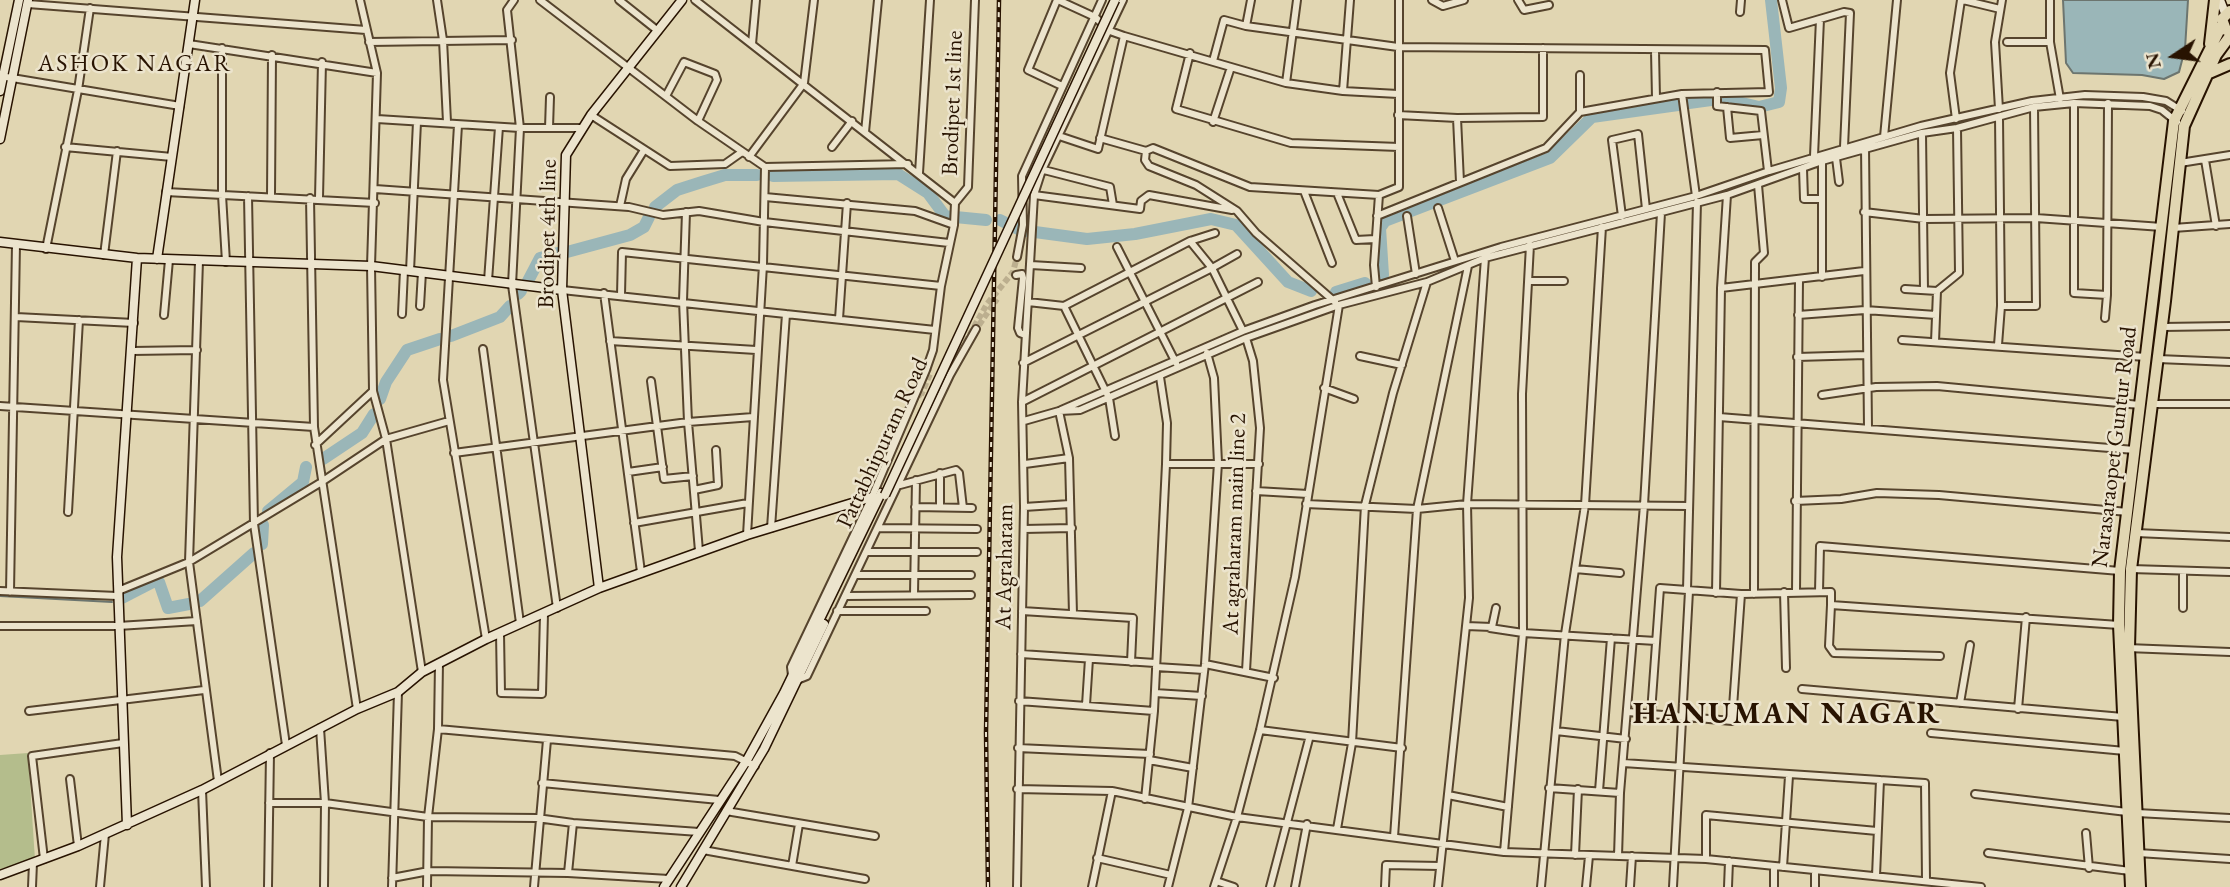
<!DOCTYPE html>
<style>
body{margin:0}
#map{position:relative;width:2230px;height:887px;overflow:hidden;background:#e1d6b2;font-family:"EB Garamond",serif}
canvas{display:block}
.north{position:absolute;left:2139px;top:21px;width:70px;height:70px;-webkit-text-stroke:5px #ece4cd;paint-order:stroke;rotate:257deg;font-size:19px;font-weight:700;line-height:28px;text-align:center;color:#281301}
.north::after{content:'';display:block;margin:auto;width:24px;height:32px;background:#281301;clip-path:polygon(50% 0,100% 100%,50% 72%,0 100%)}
</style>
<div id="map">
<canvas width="2230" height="887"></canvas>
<div class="north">N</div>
</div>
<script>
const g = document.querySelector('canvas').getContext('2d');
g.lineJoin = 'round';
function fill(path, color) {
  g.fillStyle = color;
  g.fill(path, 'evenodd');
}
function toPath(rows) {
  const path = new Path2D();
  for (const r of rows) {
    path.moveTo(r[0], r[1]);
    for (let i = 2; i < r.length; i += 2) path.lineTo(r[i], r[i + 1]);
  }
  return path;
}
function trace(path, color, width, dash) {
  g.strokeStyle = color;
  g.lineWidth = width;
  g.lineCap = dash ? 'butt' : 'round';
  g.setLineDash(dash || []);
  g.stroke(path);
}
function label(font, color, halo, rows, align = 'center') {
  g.font = font + ' "EB Garamond",serif';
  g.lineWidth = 5;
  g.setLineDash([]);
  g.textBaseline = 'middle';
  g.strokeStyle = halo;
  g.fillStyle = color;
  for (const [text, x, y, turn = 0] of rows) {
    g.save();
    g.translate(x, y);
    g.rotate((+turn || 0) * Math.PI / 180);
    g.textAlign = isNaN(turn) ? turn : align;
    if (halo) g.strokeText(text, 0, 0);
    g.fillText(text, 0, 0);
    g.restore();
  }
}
fill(toPath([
 [28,753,35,860,0,869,0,755]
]), '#b4bd8c');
const water = toPath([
 [2063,0,2188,0,2185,49,2179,72,2164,79,2142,75,2073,73,2066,63,2063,0]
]);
fill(water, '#9ab6b8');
trace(water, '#6c756f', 2);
trace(toPath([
 [0,596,112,602]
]), '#6c756f', 2);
trace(toPath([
 [1721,98,1759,107,1779,102,1781,88,1771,0],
 [1689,103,1711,100],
 [773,176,898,174,928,193,945,216,986,220],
 [655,207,677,190,702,182,725,175,757,175],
 [1000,220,1020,230,1087,239,1135,234,1211,219,1236,225,1288,282,1311,291],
 [567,252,630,235,644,227,649,217],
 [1383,275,1380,228,1385,221,1550,158,1592,117,1678,105],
 [528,281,540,258,558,253],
 [1336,292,1365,283],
 [518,294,521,291],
 [451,336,500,317,510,306],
 [380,399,386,382,407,350,440,339],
 [323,459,362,433,374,414],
 [268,511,303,482,306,467],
 [262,544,263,525],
 [122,598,155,581,159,582,168,608,189,604],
 [200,601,254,553]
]), '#9ab6b8', 12);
trace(toPath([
 [979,325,997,299],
 [927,366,930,374,921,395,931,402],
 [952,366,987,304,1013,272,1017,257]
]), '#bcaf8f', 6, [6, 3]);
const street = toPath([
 [360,0,377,73,371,266,373,391,386,439,422,672],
 [437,0,443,40,447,122],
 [514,0,507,10,520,128,512,285,557,608],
 [540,0,698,121,765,167,908,164],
 [619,0,658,31],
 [695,0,955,203,954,225,941,286,933,350,926,370,872,497,791,667,792,676],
 [1057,0,1028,70,1062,86],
 [1058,0,1095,17,1110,31,1124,36,1286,83,1343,91,1398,94],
 [1432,0,1443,6,1464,0],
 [1518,0,1524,10,1549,5],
 [1782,0,1789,28,1844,12,1850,13,1844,147],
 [1963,0,2000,9],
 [2050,0,2050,42,2060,99],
 [28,4,366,30],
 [1740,12,1741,0],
 [1246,26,1251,0],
 [369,42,512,40],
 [2007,42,2050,42],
 [189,44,377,73],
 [752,44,756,0],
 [222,48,222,195,226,262],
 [1655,51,1656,98],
 [1190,53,1176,109,1291,143,1399,147],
 [1213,61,1224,20,1246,26,1398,47,1765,50,1769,92,1682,94,1580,112,1546,148,1377,216],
 [1580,75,1580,112],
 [0,76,180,106],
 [1286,83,1297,0],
 [1343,91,1350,0],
 [1717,92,1717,106,1761,111,1768,171],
 [1682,94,1696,196],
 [666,96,684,62,715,74,717,80,698,121],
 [2074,103,2074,293,2107,295,2105,318],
 [1727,107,1730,138,1763,135],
 [1999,109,1995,42,2002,0],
 [591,115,670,166,725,164,742,152],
 [1398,115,1457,118,1543,117,1543,48],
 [1457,118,1460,182],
 [377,119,520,128,581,128],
 [1956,119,1950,73,1961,0],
 [1213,122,1231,67],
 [458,125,443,380,486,639],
 [549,128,550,97],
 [865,132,878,0],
 [1922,133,1924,290],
 [1059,136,1098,149,1124,36],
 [1884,137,1897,0],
 [1100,138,1146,151],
 [1865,146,1868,427],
 [65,147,172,157],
 [832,147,852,121],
 [1814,156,1820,19],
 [749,157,804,83,814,0],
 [1836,158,1839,182],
 [2205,160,2216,226],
 [2180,163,2230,155],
 [1040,169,1110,187,1113,205],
 [1803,169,1804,199,1821,199],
 [919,173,930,0],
 [375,189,629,207,663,215,699,211,764,222,949,243],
 [1304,191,1332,263],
 [166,192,375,203],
 [1337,193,1356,240,1375,239],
 [1034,195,1140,209,1141,201,1149,195,1232,210],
 [248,196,254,524,286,745],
 [271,196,272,55],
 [765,197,915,211,954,225],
 [310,198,314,427,357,709],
 [319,198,322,62],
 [955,203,968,187,975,0],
 [620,206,626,179,644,150],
 [1438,208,1455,261],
 [686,212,683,301,688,422,699,551],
 [1864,212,1924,219,2036,218,2162,227],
 [1407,216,1416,274],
 [1622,216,1612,140,1638,134,1646,209],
 [2173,228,2230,224],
 [1190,241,1212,268,1237,254],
 [1117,247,1176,363],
 [46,249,78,90,90,8],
 [104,255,117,151],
 [1017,257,1023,225,1022,176,1102,0],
 [199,261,189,562,218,781],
 [1031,265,1081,268],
 [410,271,417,122],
 [1016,275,1022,274,1023,278,1018,328,1020,333,1025,335],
 [1822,277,1822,161],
 [488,281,499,127],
 [1531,281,1564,281],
 [1376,287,1374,265,1379,195],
 [1721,288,1864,271],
 [1905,289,1937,291,1959,273,1957,128],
 [562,290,935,330],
 [604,293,641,572],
 [621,295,622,252,941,286],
 [2107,295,2108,103],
 [1028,302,1064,306,1109,398,1115,436],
 [1335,302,1256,233,1237,211,1196,185,1149,166,1145,160,1146,151,1153,148,1250,187,1379,195,1399,187,1399,0],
 [420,306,422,272],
 [1064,306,1190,241,1215,233],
 [2001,306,2036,306,2034,107],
 [402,314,404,270],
 [164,315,169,260],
 [1798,315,1865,310,1936,315],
 [16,317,134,323],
 [839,319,847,203],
 [2162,327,2230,326],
 [1902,340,2146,357],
 [610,341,756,350],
 [1935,342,1937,291],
 [1998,345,2001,306,1999,117],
 [483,349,520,623],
 [132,351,197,350],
 [1360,356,1402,365],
 [1797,357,1866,355],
 [2158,359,2230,362],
 [1023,363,1212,268,1243,331],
 [651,381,664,479,693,476],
 [1324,388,1354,399],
 [1822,395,1876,387,1937,386,2140,405],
 [1022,402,1258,282],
 [2153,404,2230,404],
 [0,406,314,427],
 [1061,410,1243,331,1315,305,1501,247,1696,196,1769,171,1921,126,2032,101,2085,95,2143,97,2166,101,2182,111],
 [1059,411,1069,458,1073,614],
 [1719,417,2135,450],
 [1024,421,1059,411,1080,410,1246,338,1339,305,1427,282,1485,258,1727,195,1822,161,1922,133,1957,128,2034,107,2074,103,2150,106,2162,110,2177,122],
 [315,445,373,391],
 [454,453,688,422,753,417],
 [1025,464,1069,458],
 [1166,464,1259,464],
 [628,472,663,467],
 [940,473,940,507],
 [900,485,956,470,959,473,963,508],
 [694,490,718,485,716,450],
 [1256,491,1308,494],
 [1795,501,1841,499,1877,493,1939,495,2128,512],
 [1306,504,1417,509,1467,504,1689,506],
 [915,507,972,508],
 [1024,507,1070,504],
 [68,512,79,320],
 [634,523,748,503],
 [771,528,786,314],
 [879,528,977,529],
 [1024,529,1072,528],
 [2136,533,2230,537],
 [747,535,763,265,765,167],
 [866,552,977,552],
 [1575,569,1620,573],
 [2131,569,2230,572],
 [856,575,971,575],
 [1687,590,1697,202],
 [0,591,117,596],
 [118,591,189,562,320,483,386,439,449,421],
 [10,592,16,244],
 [1784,592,1786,668],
 [1796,592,1799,280],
 [1819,592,1820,546,2120,571],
 [1716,593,1721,288,1727,195],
 [914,594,916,480],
 [1754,594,1755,262,1764,253,1758,185],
 [846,596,971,595],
 [1831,605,1829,646,1834,653,1940,656],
 [2183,608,2183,571],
 [837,611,926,611],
 [1022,611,1133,618,1131,662],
 [0,626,118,626,197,621],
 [1466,626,1492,627,1496,608],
 [1490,628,1523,633,1656,641],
 [500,633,501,693,542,694,544,614],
 [2127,648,2230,652],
 [1021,654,1155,663],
 [1205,664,1274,678],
 [1156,667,1204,670],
 [1246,671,1260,428,1253,361,1246,338],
 [797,680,807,676,950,375,976,329],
 [1802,689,2123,717],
 [1155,693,1202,696],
 [1019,701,1154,711],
 [1960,703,1970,645],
 [1086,705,1089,659],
 [2018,709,2026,617],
 [29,711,204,690],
 [1628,712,1732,721,1741,594],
 [1651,713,1660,588,1741,594,1831,592,1831,605,2119,625],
 [320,728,325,803,324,887],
 [438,729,735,756,755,766],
 [1260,730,1402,748],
 [1556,731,1626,739],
 [1931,733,2125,751],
 [1018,748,1150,754],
 [1149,760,1193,768],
 [1623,763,1925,783,1926,880],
 [70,779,78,846],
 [542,783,719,800],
 [1549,788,1620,793],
 [1017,789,1112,791,1237,817,1504,852,1706,859,1981,887],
 [202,790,206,887],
 [1599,791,1611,638],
 [1975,794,2127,812],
 [1448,795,1508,807],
 [1145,799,1154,711,1166,464,1167,423,1160,377],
 [269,803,325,803,428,817,537,818,573,823,699,832],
 [726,811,875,836],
 [2137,813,2230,818],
 [1337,829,1352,743,1365,505,1393,393,1427,282],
 [2086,833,2089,868],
 [1394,837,1417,509,1468,266],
 [703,850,865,879],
 [1504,852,1523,633,1522,394,1530,245],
 [1988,853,2130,871],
 [2138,853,2230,859],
 [1575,855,1578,789],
 [1618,856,1620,793,1644,505,1661,213],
 [1097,858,1171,875],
 [44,859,32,756,123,743],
 [1706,859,1706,815,1877,831],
 [792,866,799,824],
 [1774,866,1774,887],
 [1783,867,1789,776],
 [1815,871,1815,887],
 [568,873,573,823],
 [1876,876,1880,780],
 [392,878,429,871,568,873,669,879],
 [1216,881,1234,887],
 [32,887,33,863],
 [100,887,105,834],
 [268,887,270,753],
 [392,887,398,692],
 [427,887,428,817,438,729,439,663],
 [534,887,547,740],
 [1017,887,1024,507,1022,402,1034,195,1042,170,1123,0],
 [1092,887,1112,791],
 [1168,887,1188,808,1205,664,1218,463,1214,378,1207,353],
 [1214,887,1237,817,1260,730,1295,577,1339,305],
 [1270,887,1309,739],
 [1295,887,1307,824],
 [1385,887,1386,865,1440,866],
 [1438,887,1469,598,1467,504,1485,258],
 [1541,887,1565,634,1585,505,1602,227],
 [1586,887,1589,856],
 [1630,887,1632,856],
 [1673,887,1689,591],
 [1728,887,1729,861]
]);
const secondary = toPath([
 [2220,0,2225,13],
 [0,91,19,0],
 [0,139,28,0],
 [0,242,137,258,371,266,562,290],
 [157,259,195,0],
 [599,588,562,290,566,155,591,115,682,0],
 [127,825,117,557,137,258],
 [0,875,78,846,202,790,357,709,398,692,422,672,486,639,599,588,747,535,872,497],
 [664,887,747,760,784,693,881,493],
 [681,887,764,749,824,624]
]);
const highway = toPath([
 [2226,30,2222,19,2230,11],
 [2210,44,2215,0],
 [2207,74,2230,64],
 [2131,887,2119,625,2120,571,2174,121,2222,25],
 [2140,887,2129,648,2131,569,2165,301,2184,126,2216,55,2230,36]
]);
trace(street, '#56442d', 10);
trace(secondary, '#281301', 11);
trace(highway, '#281301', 14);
trace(street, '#ece4cd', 6);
trace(secondary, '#ece4cd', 8);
trace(highway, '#e1d6b2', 10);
const rail = toPath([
 [988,887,986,732,999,0]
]);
trace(rail, '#281301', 4.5);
trace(rail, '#ece4cd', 2, [5]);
const secondaryBridge = toPath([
 [885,495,1115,0]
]);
trace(secondaryBridge, '#281301', 11, []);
trace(secondaryBridge, '#ece4cd', 8);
label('23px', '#281301', '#ece4cd', [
 ["Brodipet 1st line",953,103,-88],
 ["Brodipet 4th line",548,234,-89],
 ["Pattabhipuram Road",883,443,-65],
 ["Narasaraopet Guntur Road",2115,447,-83],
 ["At agraharam main line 2",1235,524,-88],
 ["At Agraharam",1005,567,-89]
]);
g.letterSpacing = '2px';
label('24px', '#281301', '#ece4cd', [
 ["ASHOK NAGAR",135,64]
]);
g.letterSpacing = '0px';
g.letterSpacing = '2px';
label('bold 30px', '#281301', '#ece4cd', [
 ["HANUMAN NAGAR",1787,715]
]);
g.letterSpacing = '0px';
</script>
